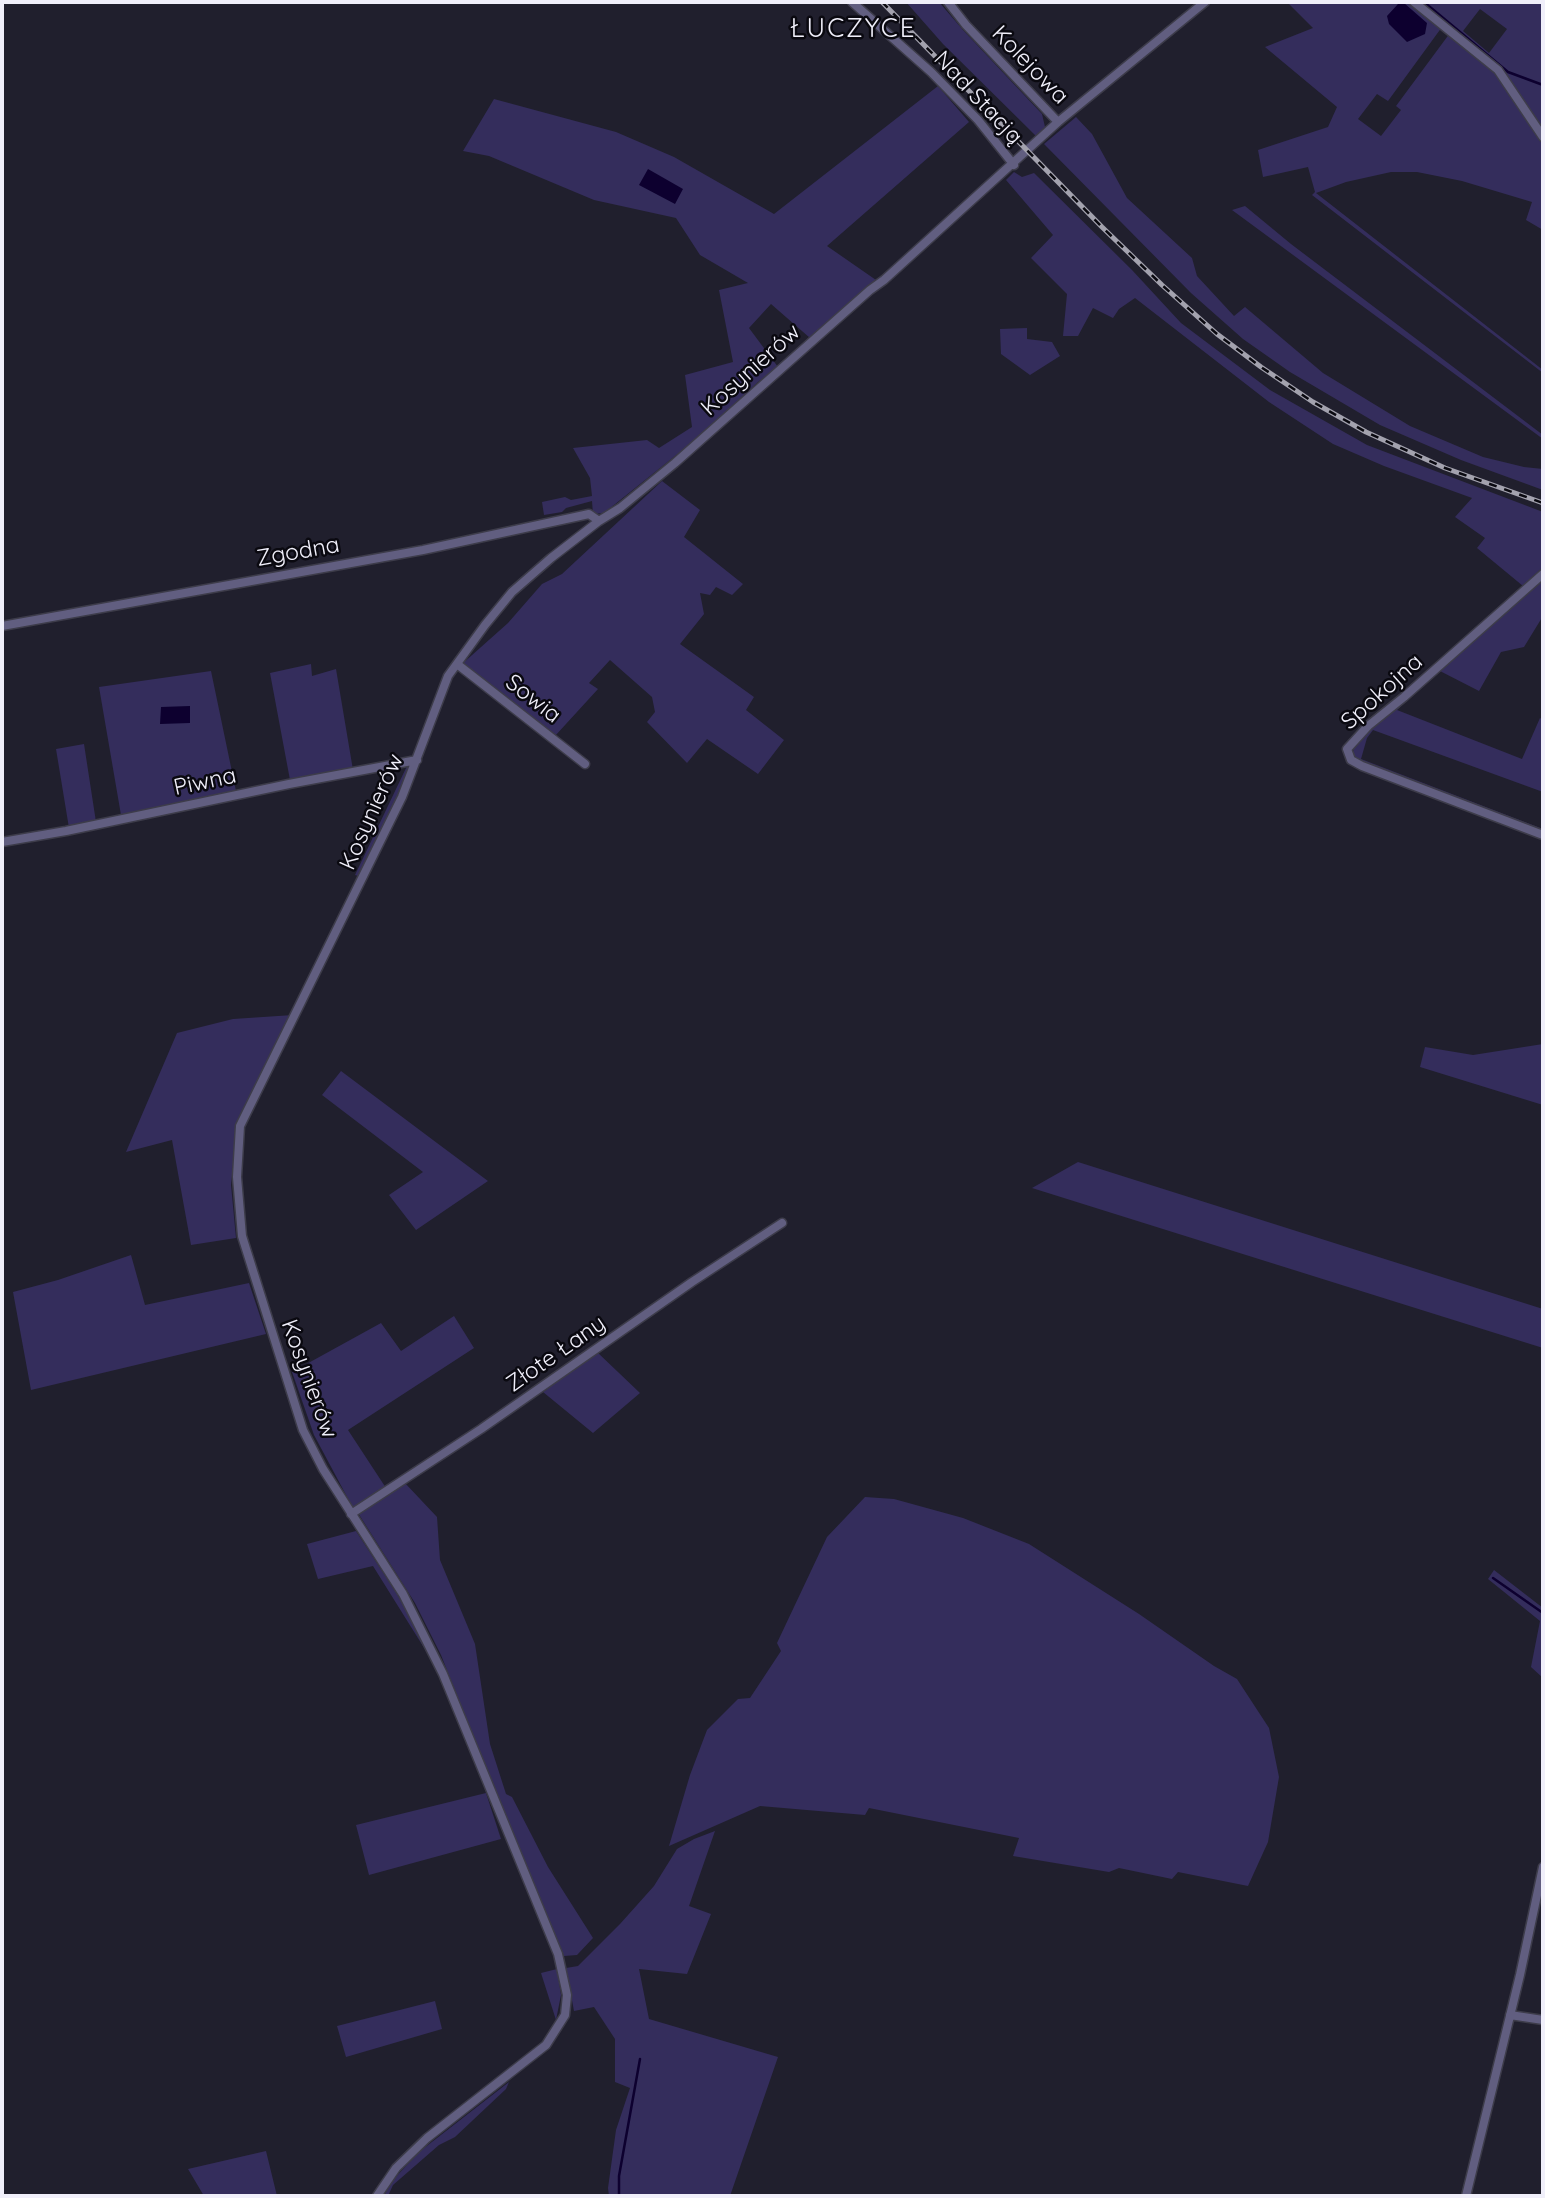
<!DOCTYPE html>
<meta charset="utf-8">
<style>
body{margin:0}
#map{position:relative;width:1545px;height:2198px;overflow:hidden;background:#201f2d;font-family:Quicksand,sans-serif}
canvas{display:block}
.frame{position:absolute;inset:0;border:4px solid #f0effa;pointer-events:none}
</style>
<div id="map">
<canvas width="1545" height="2198"></canvas>
<div class="frame"></div>
</div>
<script>
const g = document.querySelector('canvas').getContext('2d');
g.lineJoin = 'round';
function fill(path, color) {
  g.fillStyle = color;
  g.fill(path, 'evenodd');
}
function toPath(rows) {
  const path = new Path2D();
  for (const r of rows) {
    path.moveTo(r[0], r[1]);
    for (let i = 2; i < r.length; i += 2) path.lineTo(r[i], r[i + 1]);
  }
  return path;
}
function trace(path, color, width, dash) {
  g.strokeStyle = color;
  g.lineWidth = width;
  g.lineCap = dash ? 'butt' : 'round';
  g.setLineDash(dash || []);
  g.stroke(path);
}
function label(font, color, halo, rows, align = 'center') {
  g.font = font + ' Quicksand,sans-serif';
  g.lineWidth = 5;
  g.setLineDash([]);
  g.textBaseline = 'middle';
  g.strokeStyle = halo;
  g.fillStyle = color;
  for (const [text, x, y, turn = 0] of rows) {
    g.save();
    g.translate(x, y);
    g.rotate((+turn || 0) * Math.PI / 180);
    g.textAlign = isNaN(turn) ? turn : align;
    if (halo) g.strokeText(text, 0, 0);
    g.fillText(text, 0, 0);
    g.restore();
  }
}
fill(toPath([
 [906,2,939,2,963,30,1042,114,1045,127,1036,136,943,44],
 [1287,2,1410,2,1442,27,1388,101,1377,94,1358,119,1381,136,1401,110,1396,106,1450,33,1494,72,1506,86,1543,145,1543,230,1526,220,1532,202,1462,181,1417,172,1391,172,1346,182,1316,193,1543,370,1543,373,1312,195,1315,192,1308,167,1263,177,1258,150,1328,127,1337,107,1265,47,1313,28],
 [1418,2,1543,2,1543,131,1503,73],
 [1480,9,1507,29,1489,53,1463,31],
 [938,86,969,122,827,246,876,280,810,338,771,304,749,328,778,367,758,382,700,436,604,513,593,514,592,501,566,508,562,512,544,515,542,502,565,497,571,500,592,496,590,478,573,448,647,440,659,448,692,427,685,375,733,362,719,290,748,283,700,255,676,218,594,200,489,156,463,151,494,99,616,132,674,157,774,214],
 [1076,117,1092,134,1127,198,1192,258,1197,276,1234,316,1245,307,1323,373,1410,426,1483,457,1524,467,1543,469,1543,490,1461,460,1380,425,1290,372,1243,339,1191,293,1044,144],
 [1014,172,1022,177,1034,173,1132,270,1181,323,1270,390,1367,445,1543,512,1543,567,1523,586,1477,548,1485,538,1455,517,1472,498,1384,466,1333,444,1269,402,1135,298,1119,309,1113,318,1093,308,1078,336,1063,336,1067,294,1031,258,1053,235,1006,180],
 [1245,206,1291,244,1543,435,1543,439,1232,210],
 [1027,328,1027,339,1052,342,1060,356,1030,375,1001,354,1000,329],
 [662,481,700,510,684,537,743,584,732,595,716,587,710,595,700,593,704,614,680,644,754,697,746,710,784,740,758,774,707,739,687,763,647,722,655,712,652,697,610,660,589,683,598,689,555,736,462,664,508,623,542,584,562,574],
 [1543,578,1543,616,1524,647,1501,652,1479,691,1438,670,1397,710,1522,759,1540,718,1543,720,1543,792,1373,730,1367,738,1361,759,1543,829,1543,832,1356,760,1353,754,1354,745,1361,736],
 [311,664,312,676,336,669,353,770,290,780,270,673],
 [211,671,236,791,121,815,99,687],
 [84,744,96,822,69,828,56,749],
 [413,763,361,877,355,875,407,766],
 [293,1015,264,1068,237,1126,231,1185,236,1238,191,1245,172,1140,126,1152,177,1033,233,1019],
 [1543,1044,1543,1105,1420,1067,1425,1047,1473,1055],
 [341,1071,437,1143,488,1181,416,1230,389,1195,423,1172,322,1095],
 [1078,1162,1543,1309,1543,1348,1032,1188],
 [131,1255,145,1305,249,1283,266,1334,31,1390,13,1292,58,1280],
 [454,1316,474,1348,348,1430,386,1488,353,1508,314,1435,292,1372,381,1323,401,1351],
 [597,1352,640,1393,593,1433,543,1392],
 [404,1482,437,1517,440,1560,475,1644,490,1744,506,1794,512,1797,548,1867,593,1938,577,1955,564,1956,525,1867,441,1655,415,1603,358,1513],
 [865,1497,894,1499,963,1518,1029,1544,1139,1614,1214,1666,1237,1679,1269,1728,1279,1777,1268,1842,1248,1886,1178,1872,1172,1879,1119,1868,1109,1872,1013,1856,1019,1838,869,1808,865,1815,760,1806,669,1846,690,1775,707,1730,738,1699,750,1698,781,1651,777,1643,827,1537],
 [356,1531,397,1594,420,1634,436,1667,373,1566,318,1579,307,1544],
 [1494,1570,1543,1608,1543,1678,1531,1667,1540,1621,1488,1579],
 [486,1793,501,1839,369,1875,356,1825],
 [715,1831,689,1906,711,1914,687,1974,639,1969,649,2019,778,2057,730,2196,609,2196,608,2188,616,2130,630,2088,615,2082,615,2039,594,2007,574,2011,566,1968,578,1966,620,1924,654,1886,677,1849,694,1839],
 [557,1969,561,1995,556,2020,541,1973],
 [435,2001,442,2029,346,2057,337,2026],
 [509,2082,506,2089,455,2137,439,2145,393,2185,388,2196,384,2196,392,2181,419,2152],
 [266,2151,277,2196,204,2196,188,2169]
]), '#342d5c');
fill(toPath([
 [1404,3,1427,23,1425,34,1407,42,1389,24,1387,16,1398,4],
 [648,169,683,189,675,204,639,185],
 [190,706,190,723,160,724,161,707]
]), '#0d002f');
trace(toPath([
 [1424,2,1508,72,1543,85],
 [1493,1578,1543,1613],
 [619,2196,619,2176,640,2059]
]), '#0d002f', 2.5);
const street = toPath([
 [852,2,931,72,978,120,1014,165],
 [948,2,966,25,1058,122],
 [1414,2,1498,70,1543,137],
 [1543,574,1404,697,1368,726,1347,749,1351,760,1362,766,1543,835],
 [2,626,423,550,589,514,599,521],
 [457,664,585,764],
 [2,842,66,831,289,784,417,760],
 [351,1514,481,1429,692,1282,782,1223],
 [1510,2015,1543,2020],
 [377,2196,396,2168,427,2138,546,2045,565,2015,567,1995,558,1954,443,1674,403,1594,323,1469,303,1430,242,1236,237,1177,240,1126,402,797,448,676,485,625,512,592,551,558,599,521,620,508,675,463,870,290,884,280,1058,122,1205,2],
 [1466,2196,1520,1975,1543,1867]
]);
trace(street, '#3d3c4a', 11);
trace(street, '#615e80', 8);
const rail = toPath([
 [882,2,1102,227,1162,285,1217,334,1261,367,1313,402,1366,432,1445,468,1543,503]
]);
trace(rail, '#a3a2ae', 5);
trace(rail, '#0a0910', 2.5, [8]);
label('23px', '#f0effa', '#0a0910', [
 ["Kolejowa",1030,65,46],
 ["Nad Stacją",978,98,47],
 ["Kosynierów",751,370,-42],
 ["Zgodna",298,552,-10],
 ["Spokojna",1382,692,-42],
 ["Sowia",533,699,38],
 ["Piwna",205,782,-12],
 ["Kosynierów",372,812,-66],
 ["Złote Łany",556,1354,-35],
 ["Kosynierów",309,1379,70]
]);
g.letterSpacing = '2px';
label('26px', '#f0effa', '#0a0910', [
 ["ŁUCZYCE",853,29]
]);
g.letterSpacing = '0px';
</script>
